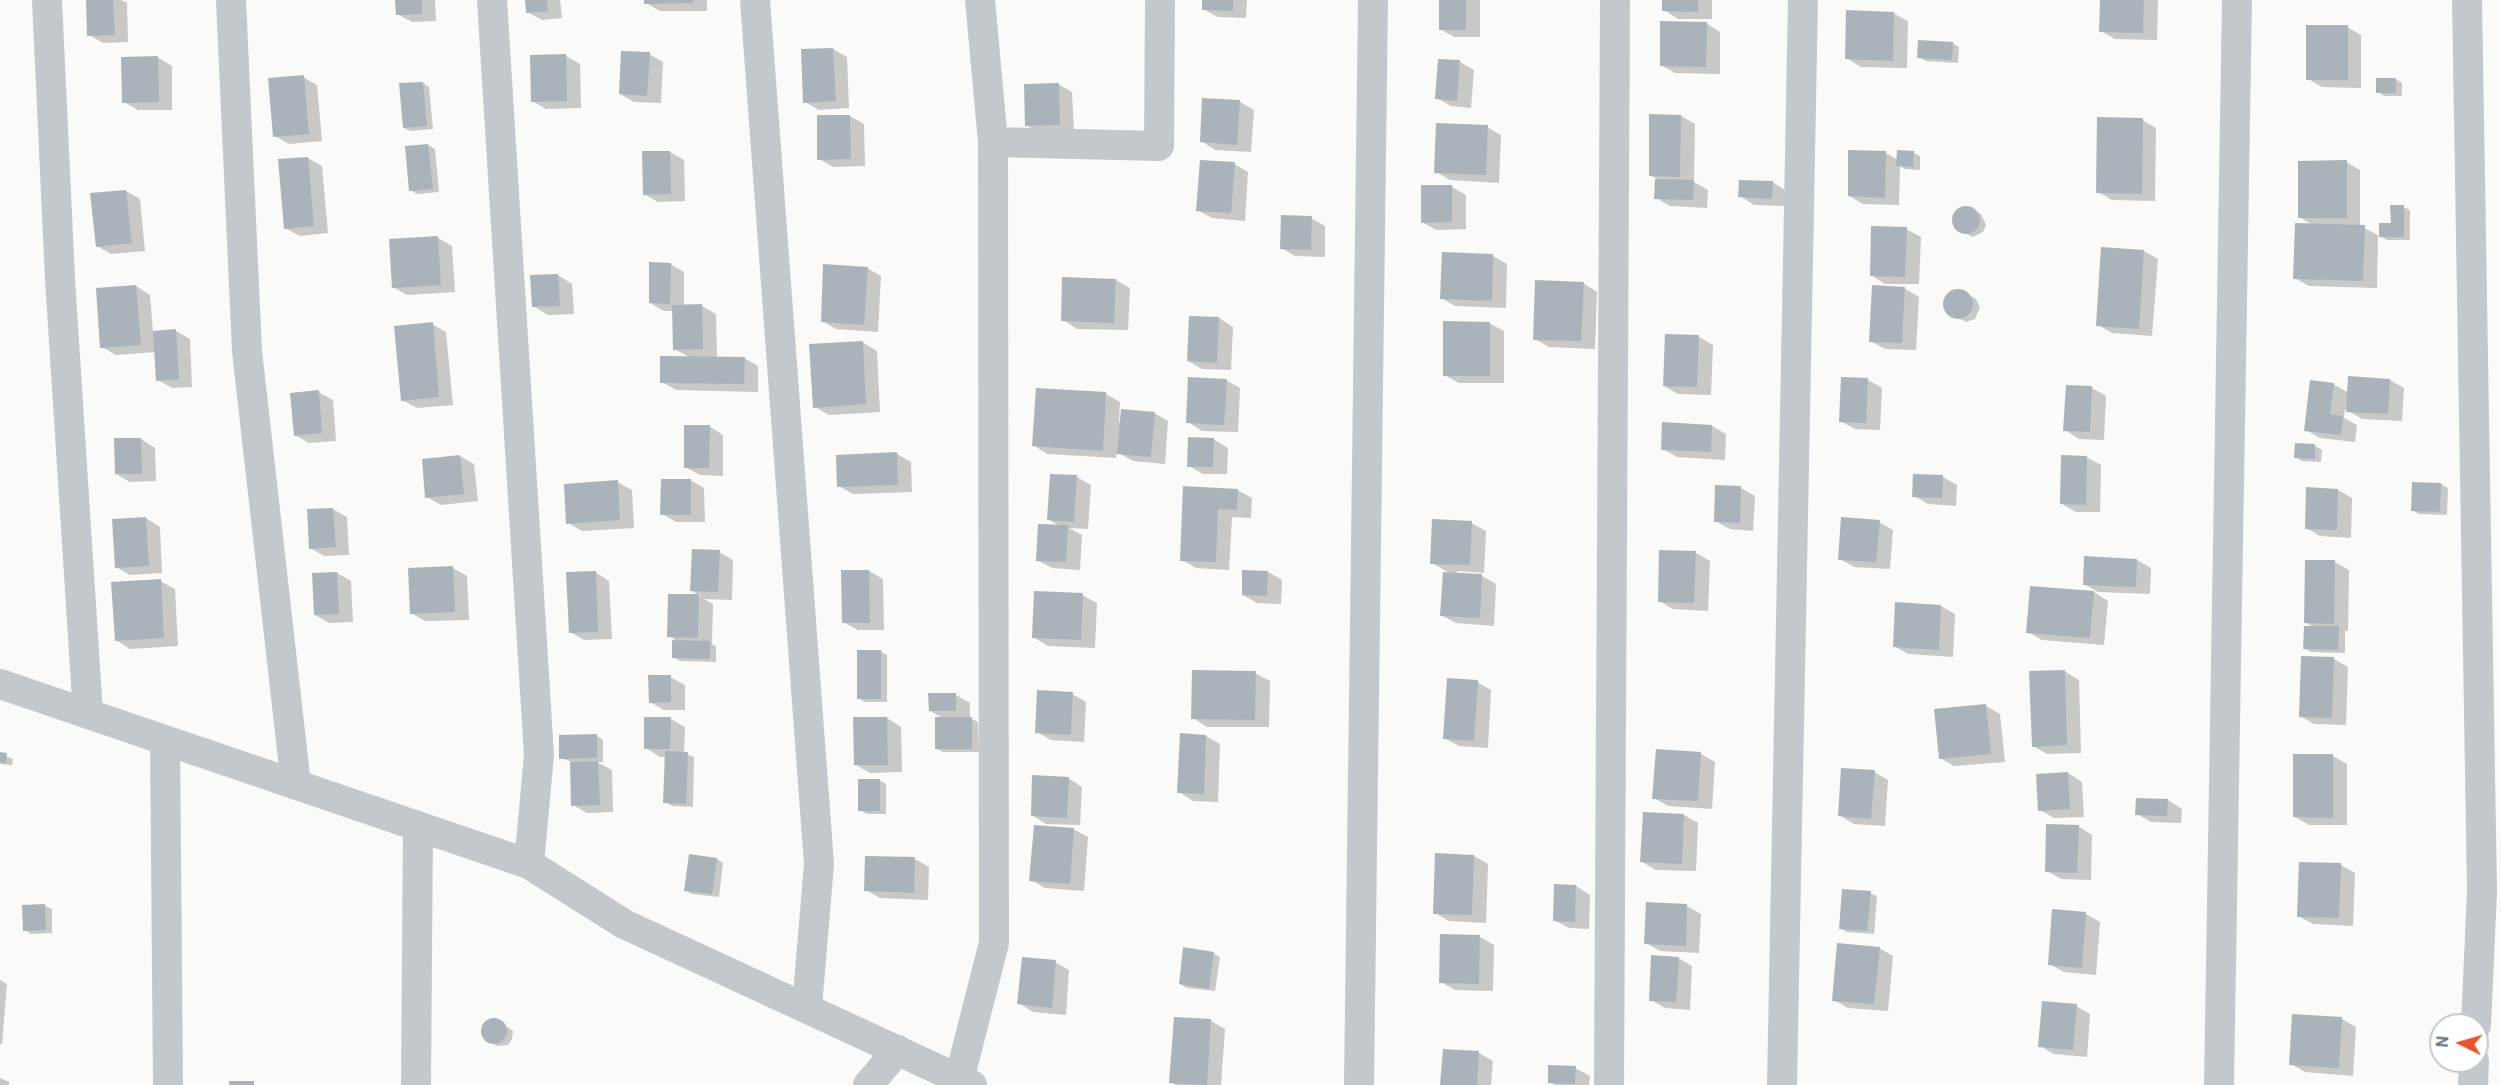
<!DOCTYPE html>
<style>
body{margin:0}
#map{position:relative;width:2501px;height:1085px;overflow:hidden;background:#fafaf8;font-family:Roboto,sans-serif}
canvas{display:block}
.north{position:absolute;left:2429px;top:1013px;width:60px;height:60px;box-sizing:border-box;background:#fff;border:2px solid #c1c8cd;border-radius:50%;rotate:275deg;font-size:16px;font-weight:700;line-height:24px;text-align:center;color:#657683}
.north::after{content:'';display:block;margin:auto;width:21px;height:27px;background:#e4572e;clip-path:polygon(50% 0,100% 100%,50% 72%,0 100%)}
</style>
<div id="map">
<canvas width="2501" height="1085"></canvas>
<div class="north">N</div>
</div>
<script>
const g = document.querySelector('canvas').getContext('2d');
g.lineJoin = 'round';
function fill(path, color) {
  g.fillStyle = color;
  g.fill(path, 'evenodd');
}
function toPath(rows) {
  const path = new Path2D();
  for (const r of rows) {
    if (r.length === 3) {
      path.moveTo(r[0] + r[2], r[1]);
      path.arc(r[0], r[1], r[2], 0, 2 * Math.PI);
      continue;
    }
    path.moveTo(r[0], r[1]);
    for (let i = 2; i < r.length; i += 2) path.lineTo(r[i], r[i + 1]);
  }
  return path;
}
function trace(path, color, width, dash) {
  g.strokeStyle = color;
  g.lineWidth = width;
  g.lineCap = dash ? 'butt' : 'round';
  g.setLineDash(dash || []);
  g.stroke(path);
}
fill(toPath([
 [87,0,121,0,127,3,128,42,103,43,89,35],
 [397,0,435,0,436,21,412,22,397,14],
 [527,0,560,0,562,18,542,20,527,12],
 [646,0,707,0,707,11,660,11,646,3],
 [1204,0,1247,0,1246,18,1218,17,1203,9],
 [1440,0,1480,0,1480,37,1454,37,1440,29],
 [1664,0,1712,0,1712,19,1678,19,1664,10],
 [2102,0,2158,0,2157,40,2115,39,2101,31],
 [1893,13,1908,21,1907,68,1861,67,1846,58],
 [1706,23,1720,32,1720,74,1675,73,1661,65],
 [2347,27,2361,35,2361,88,2322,87,2308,79],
 [1952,43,1959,47,1958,63,1926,61,1919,57],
 [833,49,847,57,849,108,819,110,805,102],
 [649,54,663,62,661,103,634,102,620,94],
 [566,56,580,64,581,108,546,109,532,101],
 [157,57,172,66,172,110,138,110,124,102],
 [1460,62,1474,70,1471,108,1451,106,1437,98],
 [303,77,317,85,322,141,289,144,275,136],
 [2396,79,2402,83,2402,96,2384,96,2378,92],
 [423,83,429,87,433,129,411,131,404,128],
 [1058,84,1072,92,1074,132,1040,133,1026,125],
 [1240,102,1254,110,1251,152,1215,150,1201,141],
 [850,116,864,124,865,166,833,167,819,159],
 [1681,116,1695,124,1694,182,1708,190,1707,208,1670,206,1656,198,1657,179,1650,175],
 [2142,120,2156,128,2155,201,2112,200,2098,192],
 [1487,127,1501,135,1499,183,1450,180,1436,172],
 [428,145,435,149,439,192,417,194,410,190,407,147],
 [670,152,684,160,685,201,658,202,644,194],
 [1886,153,1898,160,1914,153,1920,156,1920,170,1905,169,1900,166,1899,205,1863,204,1849,196],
 [308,158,322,166,328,233,300,236,285,228,280,161],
 [2346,162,2360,170,2360,226,2378,235,2377,288,2309,286,2295,278,2313,225,2299,217],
 [1234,164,1248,172,1245,221,1212,218,1197,210],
 [1772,182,1787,191,1786,206,1754,205,1740,196],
 [1452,187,1466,195,1466,229,1436,230,1422,222],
 [126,191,140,199,145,251,111,254,97,246],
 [1967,207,1981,214,1986,225,1983,232,1973,237,1957,229,1953,221,1955,213],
 [2403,207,2410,210,2410,240,2387,240,2380,236,2392,224],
 [1311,218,1325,226,1325,257,1295,256,1281,248],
 [1906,229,1921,237,1919,284,1885,284,1871,275],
 [438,238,452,246,455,292,407,295,393,287],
 [2144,251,2158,259,2152,336,2112,333,2098,325],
 [1443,254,1493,256,1507,264,1506,308,1455,306,1441,298],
 [670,264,684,272,684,306,702,306,716,314,717,358,744,358,758,366,758,392,676,390,662,382,689,357,674,349,674,311,664,311,650,303],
 [867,268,881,276,878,332,836,329,822,321],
 [558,275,572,284,574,314,548,315,533,306,532,277],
 [1116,280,1130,288,1128,330,1077,329,1063,320],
 [1583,283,1597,292,1595,349,1549,347,1535,339],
 [136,286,150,295,153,332,176,331,190,339,192,387,172,388,158,380,156,352,116,355,102,347],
 [1904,288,1919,297,1916,350,1885,349,1870,341],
 [1961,290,1976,299,1980,307,1975,319,1966,322,1947,312,1945,303,1948,295],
 [1190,317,1219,318,1233,327,1231,370,1202,369,1188,361],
 [1489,323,1504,331,1504,383,1459,383,1444,375],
 [432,324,446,332,453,405,417,408,402,400],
 [1699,337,1713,345,1711,395,1678,394,1664,386],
 [862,342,877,351,880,412,829,415,815,407],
 [1843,378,1868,380,1882,388,1880,430,1855,429,1840,421],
 [1226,380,1240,388,1238,432,1202,431,1188,422],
 [2390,380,2404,388,2402,421,2362,419,2345,409,2344,418,2357,425,2355,442,2320,438,2306,430,2333,384,2349,393],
 [2067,387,2092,388,2106,396,2104,440,2079,439,2065,430],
 [318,392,333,400,336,441,309,443,295,435],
 [1106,394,1120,402,1119,422,1154,413,1168,421,1165,464,1133,461,1117,452,1116,458,1047,454,1033,445],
 [709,426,723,435,723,476,700,475,685,467],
 [1712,426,1726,434,1725,460,1677,457,1663,449],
 [141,439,155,448,156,481,130,482,116,474],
 [1213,439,1228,448,1227,474,1203,474,1189,466],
 [2315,446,2322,450,2321,462,2302,461,2295,457],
 [897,454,911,462,912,492,853,494,839,486],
 [460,456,474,464,478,501,441,505,427,497],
 [2086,457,2101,465,2100,512,2076,512,2062,504],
 [1051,475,1077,477,1091,485,1088,529,1069,528,1082,535,1080,570,1052,568,1037,560,1061,527,1048,519],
 [1943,477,1957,485,1956,506,1928,504,1914,496],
 [690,480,704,488,705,522,676,522,662,514],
 [617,482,632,490,634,528,582,531,568,523],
 [2441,484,2448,488,2447,515,2419,514,2412,510],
 [1185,488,1237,490,1252,498,1251,518,1232,517,1229,570,1196,568,1182,560],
 [1741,488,1755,496,1753,531,1730,529,1715,521],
 [2338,490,2352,498,2351,538,2320,536,2306,528],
 [333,509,347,517,349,555,324,556,310,548],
 [146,518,160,527,162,573,130,575,116,567],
 [1879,522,1893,530,1890,569,1854,567,1840,559],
 [1471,523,1486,531,1484,573,1457,571,1457,574,1482,576,1496,584,1494,626,1456,623,1441,615,1451,574,1432,563],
 [719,552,733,560,732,600,704,599,713,604,712,644,716,646,716,662,680,661,673,657,674,639,669,636,670,595,701,596,692,591],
 [1696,553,1710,561,1708,611,1673,609,1659,601],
 [2137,560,2151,568,2150,594,2098,592,2084,584],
 [2335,562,2349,570,2348,631,2345,631,2345,653,2311,652,2304,648,2314,627,2306,623],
 [453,568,467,576,469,620,425,621,411,613],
 [869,571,883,579,884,630,858,630,843,622],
 [595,572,609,581,612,639,584,640,570,632],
 [1268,572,1282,580,1281,604,1257,603,1243,595],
 [337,573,351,581,353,622,329,623,315,615],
 [160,581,175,589,178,646,130,649,116,640],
 [2094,592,2108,601,2104,645,2042,640,2028,632],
 [1082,595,1097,603,1095,648,1048,646,1033,637],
 [1941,606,1955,614,1953,657,1908,654,1894,646],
 [880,651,887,655,887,702,865,702,858,698],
 [2334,659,2348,667,2346,725,2314,724,2300,716],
 [2064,671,2079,680,2081,753,2047,754,2033,746],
 [1255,673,1270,681,1269,727,1207,727,1193,718],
 [670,677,685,685,685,710,664,710,650,702],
 [1477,682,1491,690,1488,748,1459,746,1444,738],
 [1072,694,1086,702,1084,742,1051,740,1037,732],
 [956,695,970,703,970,718,978,722,979,752,943,752,937,749,945,719,930,711],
 [1986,706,2000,714,2005,762,1954,766,1940,758],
 [887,718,901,727,902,772,870,773,856,765,855,719],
 [671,719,685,727,684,753,694,757,693,807,672,806,665,802,667,757,660,757,646,748],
 [597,736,603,740,603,762,597,762,612,770,613,812,587,813,573,805,572,762,561,758],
 [1206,736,1220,744,1218,802,1193,801,1179,792],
 [1657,751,1701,754,1715,762,1712,809,1668,806,1654,798],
 [0,754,13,759,12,765,0,764],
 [2333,756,2347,764,2347,825,2309,825,2295,817],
 [1874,772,1888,780,1885,826,1854,824,1839,815],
 [2068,773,2082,782,2084,817,2054,818,2040,810],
 [1068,778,1082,787,1080,825,1046,824,1032,815],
 [879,780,886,784,886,814,867,814,860,810],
 [2168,800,2182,809,2181,823,2151,822,2137,814],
 [1684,815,1698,823,1696,871,1656,870,1642,862],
 [2078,826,2092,835,2091,880,2061,879,2047,871],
 [1073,829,1088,837,1084,891,1045,888,1031,880],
 [1474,856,1488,864,1486,923,1449,921,1435,913],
 [717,859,723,863,719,897,692,894,685,890],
 [915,859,929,867,928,900,880,898,866,890],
 [2341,865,2355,873,2353,926,2313,924,2298,916],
 [1555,886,1576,886,1590,895,1589,929,1569,928,1554,920],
 [1870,893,1877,896,1874,934,1847,932,1840,928],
 [45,906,52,909,52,933,31,934,25,930],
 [1687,906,1701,914,1699,953,1660,951,1646,943],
 [2054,911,2086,914,2100,922,2096,975,2064,972,2049,964],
 [1441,936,1480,937,1494,945,1493,991,1455,990,1441,982],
 [1879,948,1893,956,1888,1011,1848,1008,1834,1000],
 [1213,953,1220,957,1215,991,1187,988,1180,984],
 [1678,958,1692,966,1690,1010,1665,1008,1651,1000],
 [1055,962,1069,970,1066,1015,1033,1012,1019,1003],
 [0,980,7,984,2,1044,0,1044],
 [2076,1006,2090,1014,2087,1057,2054,1054,2040,1046],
 [2294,1015,2342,1019,2356,1027,2353,1076,2305,1072,2291,1064],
 [496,1019,513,1031,512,1039,508,1045,497,1046,484,1037,482,1029,485,1022],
 [1211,1021,1225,1029,1221,1085,1176,1085,1171,1082],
 [1479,1053,1493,1061,1491,1085,1442,1085],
 [1575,1068,1590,1076,1589,1085,1555,1085,1549,1082],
 [0,1078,9,1082,9,1085,0,1085]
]), '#0003');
fill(toPath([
 [86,0,113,0,115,35,87,36],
 [395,0,422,0,422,14,396,15],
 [525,0,547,0,548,11,526,13],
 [644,0,693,0,693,3,644,4],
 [1202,0,1233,0,1233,11,1202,10],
 [1439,0,1466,0,1466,30,1439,30],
 [1662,0,1698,0,1698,12,1662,11],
 [2100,0,2144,0,2143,33,2099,32],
 [1846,10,1894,12,1893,61,1845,59],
 [1660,21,1707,22,1706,67,1660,66],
 [2306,25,2348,25,2348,80,2306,80],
 [1918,40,1953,42,1952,60,1917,58],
 [833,48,836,101,803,103,801,49],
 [621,51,650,52,647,96,619,94],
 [566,54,567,101,531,102,530,55],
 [158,56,159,102,122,103,121,57],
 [1438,59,1460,60,1457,101,1435,99],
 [304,75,309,134,273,137,268,78],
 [2376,78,2396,78,2396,93,2376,93],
 [423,82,427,126,403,128,399,83],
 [1059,83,1060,125,1025,126,1024,84],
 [1202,98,1240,100,1237,145,1200,142],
 [1649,114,1681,115,1680,177,1649,176],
 [817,115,850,115,851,159,817,160],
 [2097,117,2143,118,2142,194,2096,193],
 [1436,123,1488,125,1486,175,1434,173],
 [428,144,433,189,409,191,405,146],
 [1848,150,1886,151,1885,198,1848,196],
 [1897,150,1914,151,1913,167,1896,166],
 [642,151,670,151,671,194,643,195],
 [308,157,314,226,284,229,278,159],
 [1200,160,1235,162,1231,213,1196,211],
 [2347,160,2347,218,2298,218,2298,161],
 [1655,179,1694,180,1693,200,1654,199],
 [1739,180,1773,181,1772,199,1738,197],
 [1421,185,1452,185,1452,222,1421,223],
 [126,190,132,243,96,247,90,193],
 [2390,205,2404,205,2404,237,2379,237,2379,223,2391,223],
 [1966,220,14],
 [1281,215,1312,216,1311,250,1280,249],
 [2295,223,2365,225,2363,281,2293,279],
 [1871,226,1907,227,1905,277,1870,276],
 [438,236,441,285,392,288,389,239],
 [2101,247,2144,250,2139,329,2096,326],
 [1442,252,1493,254,1492,301,1440,299],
 [649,262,671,263,670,304,649,303],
 [823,264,868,267,864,325,821,322],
 [558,274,560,306,532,307,530,275],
 [1062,277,1116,279,1114,323,1061,321],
 [1535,280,1584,282,1581,341,1533,340],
 [136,285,141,345,100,348,96,288],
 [1872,285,1905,287,1902,343,1869,342],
 [1958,304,15],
 [702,304,703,349,673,350,672,305],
 [1189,316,1219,317,1217,363,1187,361],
 [1443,321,1490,322,1490,376,1443,376],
 [433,322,439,397,401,401,394,326],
 [176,329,179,379,156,381,153,331],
 [1665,334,1699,335,1697,387,1663,386],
 [863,341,866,404,813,408,809,344],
 [660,356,745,357,744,384,660,383],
 [2348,376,2390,379,2388,414,2346,412],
 [1188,377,1227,379,1224,425,1186,423],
 [1841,377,1868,378,1866,423,1839,422],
 [2310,380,2334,383,2330,414,2343,416,2341,435,2304,431],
 [2066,385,2092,386,2090,432,2063,431],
 [1036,388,1106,392,1103,451,1032,446],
 [319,390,322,433,294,436,290,393],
 [1121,409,1155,412,1151,457,1117,454],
 [1662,422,1712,425,1711,452,1661,450],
 [684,425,710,425,709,468,684,468],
 [1188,437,1214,438,1213,467,1187,467],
 [114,438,141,438,142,474,115,474],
 [2295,443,2315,444,2315,459,2294,458],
 [897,452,898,485,837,487,836,455],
 [460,455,464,494,425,498,422,459],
 [2061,455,2087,456,2086,505,2060,504],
 [1050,474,1077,475,1074,522,1047,520],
 [1913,474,1943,475,1942,498,1912,497],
 [661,479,691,479,691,515,660,515],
 [618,480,620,520,566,524,564,484],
 [2412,482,2441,483,2440,512,2411,511],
 [1715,485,1741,486,1740,523,1714,522],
 [1183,486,1238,489,1237,510,1218,509,1216,562,1180,561],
 [2306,487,2338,489,2337,530,2305,529],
 [333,508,336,547,309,549,307,509],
 [146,517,149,566,115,568,112,519],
 [1841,517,1880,520,1876,562,1838,560],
 [1432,519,1472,521,1470,565,1430,564],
 [1038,524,1068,525,1066,562,1036,561],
 [692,549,720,550,718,592,690,591],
 [1659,550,1696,551,1694,603,1658,602],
 [2084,556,2137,559,2136,587,2083,585],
 [2305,560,2335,560,2334,624,2304,623],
 [453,566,455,612,410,614,408,568],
 [841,570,869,570,870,623,842,623],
 [1242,570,1268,571,1267,596,1242,595],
 [596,571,598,632,569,633,566,572],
 [337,572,339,614,314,615,312,573],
 [1443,572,1482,574,1480,618,1440,616],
 [161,579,164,638,115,641,111,582],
 [2030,586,2094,591,2090,638,2026,633],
 [1034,591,1083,593,1081,640,1032,638],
 [668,594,699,594,698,638,667,637],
 [1895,602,1941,605,1939,650,1893,647],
 [2304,626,2339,626,2338,650,2303,649],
 [672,640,710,641,710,659,672,658],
 [857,650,881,650,881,699,857,699],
 [2301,656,2334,657,2332,718,2299,717],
 [1192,670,1256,671,1255,720,1191,719],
 [2065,670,2067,745,2032,747,2029,671],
 [648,675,671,675,671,702,649,703],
 [1447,678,1478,680,1474,741,1443,739],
 [1037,690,1073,692,1071,735,1035,733],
 [928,693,956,693,956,711,929,711],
 [1986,704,1991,754,1939,759,1934,709],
 [644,717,671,717,670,749,644,749],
 [853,717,887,717,888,765,854,765],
 [935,717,972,717,972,749,935,749],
 [1180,733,1206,735,1204,794,1177,793],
 [597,734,597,758,559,759,559,735],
 [1656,749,1701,752,1698,801,1652,799],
 [665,751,688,752,686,804,663,803],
 [0,752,7,753,6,763,0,762],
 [2293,754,2333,754,2333,818,2293,817],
 [598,761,600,805,571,806,570,762],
 [1841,768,1875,770,1871,819,1838,816],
 [2068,772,2070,809,2038,811,2036,774],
 [1032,775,1069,777,1067,818,1031,816],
 [858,779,880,779,880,811,858,811],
 [2136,798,2168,799,2167,816,2135,815],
 [1643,812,1684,814,1682,864,1640,862],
 [2046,824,2079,825,2077,873,2045,872],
 [1034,825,1074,828,1070,884,1029,881],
 [1435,853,1474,855,1472,915,1433,914],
 [689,854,717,858,712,894,684,891],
 [865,856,915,857,914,893,864,891],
 [2299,862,2341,863,2339,918,2297,917],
 [1554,884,1576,885,1575,922,1553,921],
 [1842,889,1871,891,1867,931,1839,929],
 [1646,902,1687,904,1686,946,1644,944],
 [45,904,46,930,23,931,22,905],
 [2052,909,2086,912,2082,968,2048,965],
 [1440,934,1480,935,1479,984,1439,983],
 [1837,943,1880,947,1874,1004,1832,1001],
 [1183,947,1214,952,1209,989,1179,984],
 [1651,955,1679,957,1676,1002,1649,1001],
 [1022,957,1056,960,1052,1008,1017,1004],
 [2042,1001,2077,1004,2073,1050,2038,1047],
 [2292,1014,2342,1017,2339,1068,2289,1065],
 [1174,1017,1211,1019,1207,1085,1169,1083],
 [494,1031,13],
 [1443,1049,1479,1051,1477,1085,1440,1085],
 [1548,1065,1576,1066,1575,1084,1548,1083],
 [229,1081,254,1081,254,1085,229,1085]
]), '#aab3b9');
trace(toPath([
 [47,0,60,279,88,714],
 [231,0,247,351,296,785],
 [492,0,539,755,529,864],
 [755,0,819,864,807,1007],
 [2467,0,2482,891,2476,1025],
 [993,142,1159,146,1160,0],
 [0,684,529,864,624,924,972,1085],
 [165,741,168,1085],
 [959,1080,994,943,993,142,980,0],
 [416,1085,418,827],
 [868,1085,898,1050],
 [1359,1085,1373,0],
 [1609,1085,1615,0],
 [1782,1085,1803,0],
 [2219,1085,2237,0],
 [2473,1085,2474,1061]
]), '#c3c8cc', 30);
</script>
